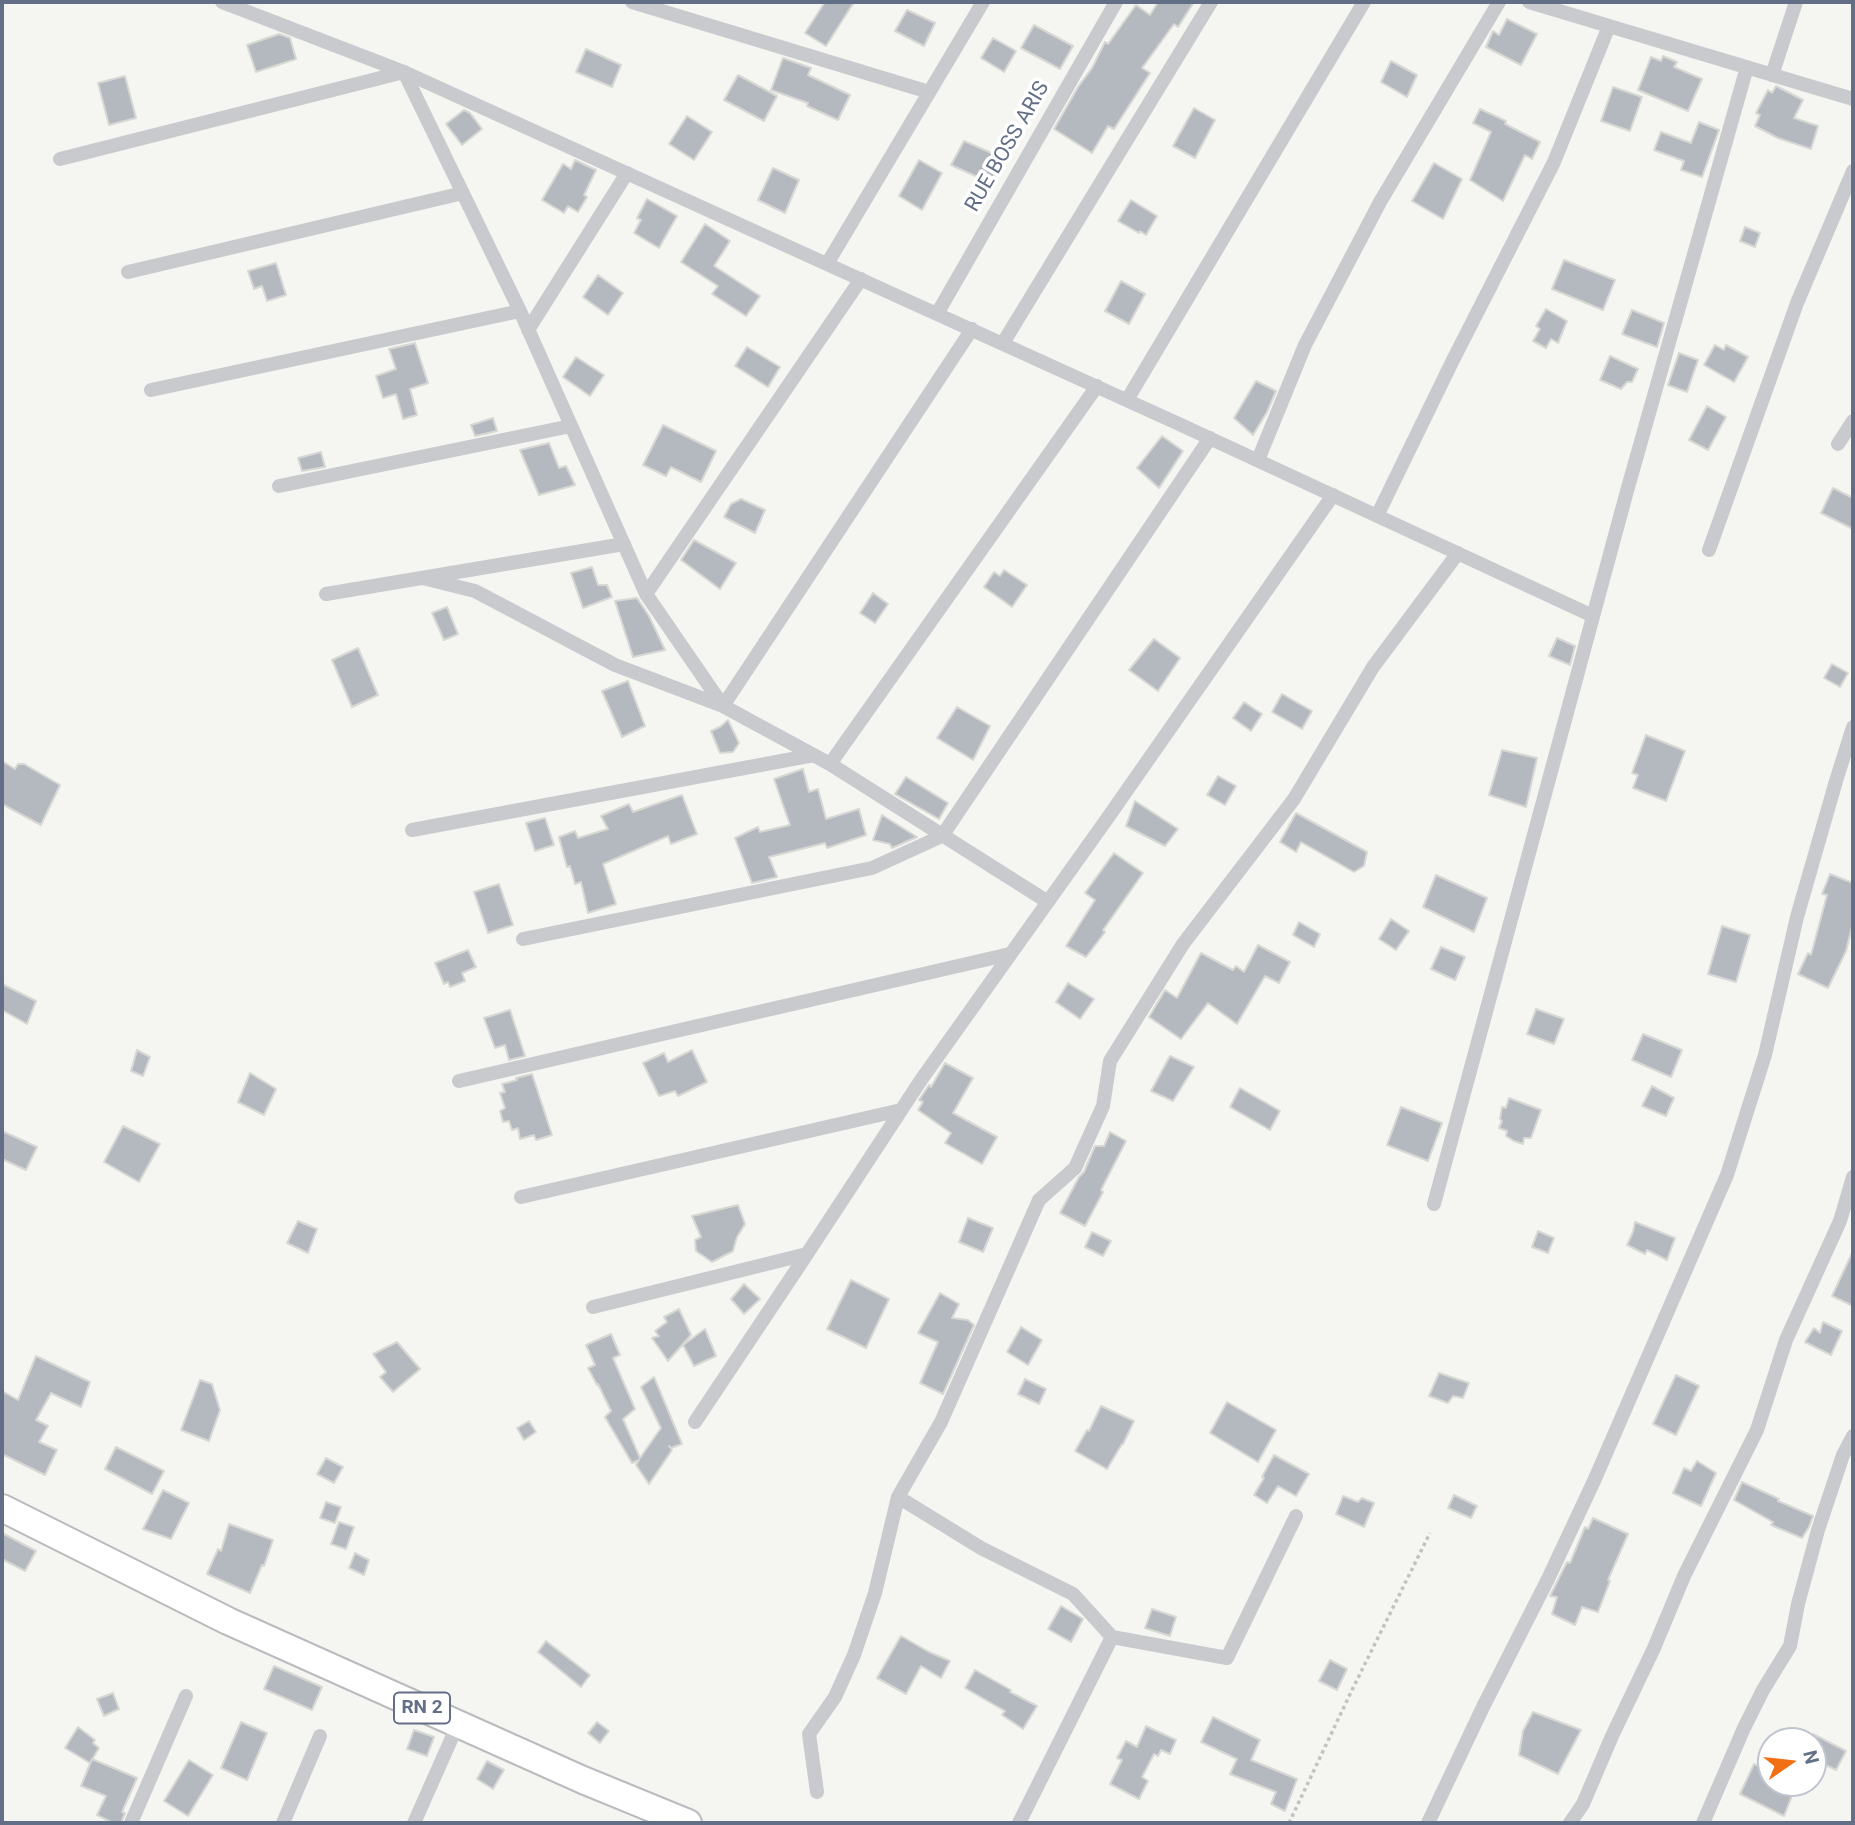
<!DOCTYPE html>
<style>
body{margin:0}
#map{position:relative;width:1855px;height:1825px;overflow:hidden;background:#f5f6f2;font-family:Roboto,sans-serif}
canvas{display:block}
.frame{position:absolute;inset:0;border:4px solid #626f86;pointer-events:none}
.north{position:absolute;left:1757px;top:1727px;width:70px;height:70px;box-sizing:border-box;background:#fff;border:2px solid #c0c5cf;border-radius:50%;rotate:76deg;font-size:19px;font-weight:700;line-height:28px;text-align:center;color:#626f86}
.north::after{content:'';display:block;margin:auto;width:24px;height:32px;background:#f36f14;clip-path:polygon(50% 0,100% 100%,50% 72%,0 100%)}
</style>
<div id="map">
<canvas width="1855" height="1825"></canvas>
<div class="frame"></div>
<div class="north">N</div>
</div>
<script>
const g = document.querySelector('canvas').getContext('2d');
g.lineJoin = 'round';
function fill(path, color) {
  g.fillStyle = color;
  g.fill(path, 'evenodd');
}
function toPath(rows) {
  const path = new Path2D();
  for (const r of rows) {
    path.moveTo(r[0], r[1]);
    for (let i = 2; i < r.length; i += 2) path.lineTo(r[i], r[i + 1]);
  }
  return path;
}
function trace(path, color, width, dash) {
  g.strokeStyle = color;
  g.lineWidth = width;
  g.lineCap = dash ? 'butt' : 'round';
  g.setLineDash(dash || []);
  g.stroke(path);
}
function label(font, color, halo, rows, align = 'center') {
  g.font = font + ' Roboto,sans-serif';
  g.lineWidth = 7;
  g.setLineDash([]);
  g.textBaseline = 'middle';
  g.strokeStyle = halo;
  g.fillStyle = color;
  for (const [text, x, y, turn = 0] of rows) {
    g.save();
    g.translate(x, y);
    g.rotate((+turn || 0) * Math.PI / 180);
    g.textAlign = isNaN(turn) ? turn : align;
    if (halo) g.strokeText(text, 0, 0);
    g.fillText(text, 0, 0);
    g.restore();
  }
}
const building = toPath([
 [825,2,854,2,826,46,805,33,825,2],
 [1158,2,1194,2,1178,27,1174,24,1142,68,1150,73,1114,129,1108,126,1092,153,1054,129,1078,87,1092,68,1105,42,1108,44,1136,5,1150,15,1158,2],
 [907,10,935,23,924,46,895,31,907,10],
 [1507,19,1537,34,1521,65,1486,47,1493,31,1499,35,1507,19],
 [1034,25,1073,46,1060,69,1021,48,1034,25],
 [279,34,290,38,296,59,256,72,247,45,279,34],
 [993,38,1016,51,1004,72,981,58,993,38],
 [586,49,621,65,612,87,576,72,586,49],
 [1663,56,1677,62,1674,67,1702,79,1688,111,1638,90,1651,57,1661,61,1663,56],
 [783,58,811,68,808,75,850,95,838,120,807,106,808,103,771,90,783,58],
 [1391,61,1417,75,1407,97,1381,82,1391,61],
 [738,75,777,96,764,121,724,100,738,75],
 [125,76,136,118,109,125,98,83,125,76],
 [1776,86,1803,100,1794,118,1818,126,1811,149,1778,138,1755,126,1760,115,1756,113,1768,90,1772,93,1776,86],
 [1613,87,1642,97,1630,131,1601,121,1613,87],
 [1194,108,1215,120,1195,158,1173,146,1194,108],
 [1480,109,1506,121,1505,124,1540,142,1532,159,1525,155,1503,201,1470,180,1491,132,1473,123,1480,109],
 [464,110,470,113,482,129,462,145,446,124,464,110],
 [687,116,712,132,694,160,669,144,687,116],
 [1699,122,1719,130,1702,177,1681,170,1684,161,1654,150,1661,132,1691,143,1699,122],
 [964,141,1003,158,991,183,951,165,964,141],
 [575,160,596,170,584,195,587,197,578,212,568,206,564,213,542,200,563,164,571,169,575,160],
 [919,160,942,173,922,210,899,196,919,160],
 [1434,163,1462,179,1443,219,1412,201,1434,163],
 [773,168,799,180,785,213,758,200,773,168],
 [647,199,677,216,659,248,634,233,641,220,637,218,647,199],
 [1131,200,1157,216,1146,235,1140,231,1139,233,1118,221,1131,200],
 [705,224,730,241,714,266,760,296,746,316,712,294,718,286,681,262,705,224],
 [1745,227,1760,233,1755,247,1740,241,1745,227],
 [1564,260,1615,280,1603,310,1552,289,1564,260],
 [276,263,286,295,267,301,262,286,254,289,248,271,276,263],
 [598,275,623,293,608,315,583,297,598,275],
 [1121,281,1145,294,1129,324,1105,311,1121,281],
 [1546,309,1567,321,1558,343,1551,339,1546,348,1533,341,1540,329,1536,326,1546,309],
 [1632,310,1664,323,1657,347,1622,334,1632,310],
 [415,343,428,383,410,389,417,415,403,419,396,394,383,398,376,376,396,369,389,349,415,343],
 [1715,345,1724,350,1726,345,1748,357,1734,382,1704,365,1715,345],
 [747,347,780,367,768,387,735,366,747,347],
 [1679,353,1698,360,1687,392,1668,385,1679,353],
 [1610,356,1638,369,1632,382,1627,382,1621,389,1600,380,1610,356],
 [576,357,604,375,590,396,563,377,576,357],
 [1256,381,1276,391,1267,412,1253,435,1234,418,1256,381],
 [1707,406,1726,417,1708,450,1689,440,1707,406],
 [493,418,497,431,475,436,471,425,493,418],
 [663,425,716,451,701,482,671,467,666,476,643,465,663,425],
 [1162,436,1183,451,1159,488,1137,468,1162,436],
 [549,443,559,468,566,466,575,485,539,495,520,450,549,443],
 [321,452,325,467,302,471,298,458,321,452],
 [1833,488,1853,498,1853,529,1821,513,1833,488],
 [741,499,765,510,755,533,724,517,731,504,741,499],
 [694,540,736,563,720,589,681,560,694,540],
 [592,567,598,585,607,585,612,597,583,608,571,573,592,567],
 [1004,570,1027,585,1012,607,984,587,994,572,1000,576,1004,570],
 [873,593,888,604,875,623,860,613,873,593],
 [637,598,649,616,665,650,633,657,615,601,637,598],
 [447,607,458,634,444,640,432,613,447,607],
 [1557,638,1575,646,1570,665,1549,656,1557,638],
 [1154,639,1180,658,1158,691,1129,670,1154,639],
 [358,648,378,695,352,707,332,660,358,648],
 [1832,664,1848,673,1840,687,1824,678,1832,664],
 [628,681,645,726,622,737,602,691,628,681],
 [1282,694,1312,711,1302,729,1272,712,1282,694],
 [1244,702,1262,714,1251,731,1233,718,1244,702],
 [957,707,990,726,973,760,937,738,957,707],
 [728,720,739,743,733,752,720,753,711,731,720,727,728,720],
 [1646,735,1685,751,1666,801,1633,788,1638,775,1632,773,1646,735],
 [1502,750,1537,758,1526,807,1489,795,1502,750],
 [2,761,15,769,18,764,24,764,60,785,41,825,2,804,2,761],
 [803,769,809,792,818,789,826,819,859,809,866,835,827,848,825,843,769,857,777,877,752,883,735,838,758,827,760,832,790,825,774,779,803,769],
 [1218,776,1236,786,1225,805,1207,795,1218,776],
 [906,777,948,803,939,819,895,794,906,777],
 [682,795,697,834,671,844,668,836,603,864,616,904,588,913,581,882,575,884,570,866,567,867,559,837,575,831,578,838,608,829,601,816,629,804,633,812,682,795],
 [1135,801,1178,829,1165,846,1126,826,1135,801],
 [1296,813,1367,852,1364,866,1354,872,1301,842,1296,852,1280,842,1296,813],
 [882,815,917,837,892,848,890,844,873,840,882,815],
 [545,818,554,845,535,851,526,823,545,818],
 [1114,853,1143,873,1103,930,1105,932,1086,957,1066,946,1095,900,1085,893,1114,853],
 [1830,874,1853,883,1853,923,1846,951,1828,988,1798,974,1808,953,1811,955,1827,895,1822,894,1830,874],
 [1436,875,1487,898,1474,932,1423,907,1436,875],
 [499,884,513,925,488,933,474,892,499,884],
 [1391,919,1409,931,1396,950,1379,939,1391,919],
 [1299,922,1320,934,1314,947,1293,935,1299,922],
 [1722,926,1750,935,1736,982,1708,974,1722,926],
 [1258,945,1290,962,1279,983,1265,976,1237,1024,1208,1003,1181,1039,1149,1017,1165,990,1177,998,1201,953,1233,970,1236,966,1244,972,1258,945],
 [1441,947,1465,957,1455,980,1431,969,1441,947],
 [468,950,476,967,462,973,465,981,450,987,448,982,444,984,435,963,468,950],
 [1068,983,1094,999,1080,1019,1056,1002,1068,983],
 [2,984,36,1001,27,1024,2,1010,2,984],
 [1536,1009,1564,1019,1554,1044,1527,1034,1536,1009],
 [510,1010,525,1056,509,1060,505,1045,495,1048,484,1018,510,1010],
 [1643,1034,1682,1050,1671,1077,1632,1060,1643,1034],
 [137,1050,150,1057,143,1076,131,1071,137,1050],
 [692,1050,707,1082,678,1096,675,1091,659,1096,643,1063,664,1053,668,1062,692,1050],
 [1170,1056,1194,1067,1173,1101,1151,1091,1170,1056],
 [945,1063,973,1078,953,1113,997,1137,982,1164,945,1143,951,1133,918,1110,923,1102,919,1100,929,1085,931,1087,945,1063],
 [250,1073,276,1089,264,1115,238,1102,250,1073],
 [532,1074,552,1135,536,1140,534,1135,520,1139,518,1128,512,1130,509,1121,503,1122,500,1111,505,1108,500,1093,505,1092,502,1084,517,1080,516,1078,532,1074],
 [1652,1086,1674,1098,1666,1116,1642,1106,1652,1086],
 [1240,1088,1280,1111,1270,1130,1230,1107,1240,1088],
 [1509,1098,1541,1110,1531,1138,1524,1138,1523,1144,1514,1141,1506,1136,1507,1131,1499,1128,1502,1121,1500,1119,1502,1107,1506,1108,1509,1098],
 [1401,1107,1442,1123,1428,1161,1387,1145,1401,1107],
 [123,1126,160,1144,139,1182,104,1162,123,1126],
 [2,1131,37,1147,26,1170,2,1159,2,1131],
 [1110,1132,1126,1141,1101,1190,1103,1192,1085,1226,1060,1213,1079,1177,1084,1172,1095,1146,1104,1146,1110,1132],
 [738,1205,745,1224,737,1237,733,1251,712,1262,696,1251,695,1240,701,1237,692,1216,738,1205],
 [968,1218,993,1228,983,1252,959,1242,968,1218],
 [298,1221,317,1229,308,1253,287,1243,298,1221],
 [1635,1222,1675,1238,1667,1260,1647,1250,1645,1254,1627,1245,1633,1232,1635,1222],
 [1538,1231,1554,1238,1548,1253,1532,1247,1538,1231],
 [1092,1232,1111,1241,1103,1256,1085,1247,1092,1232],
 [1853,1251,1853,1306,1832,1296,1853,1251],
 [851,1280,889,1299,866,1348,827,1329,851,1280],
 [744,1284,760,1299,744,1314,731,1299,744,1284],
 [940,1293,959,1304,952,1318,968,1320,974,1325,943,1394,920,1383,938,1342,918,1333,940,1293],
 [679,1309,691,1335,668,1361,652,1338,659,1336,655,1331,667,1322,664,1317,679,1309],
 [1823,1322,1842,1331,1831,1355,1805,1342,1814,1328,1820,1333,1823,1322],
 [1021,1327,1042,1340,1028,1365,1007,1352,1021,1327],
 [705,1329,716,1356,694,1366,683,1345,705,1329],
 [611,1334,620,1355,613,1358,635,1409,623,1419,640,1458,661,1428,641,1387,654,1377,682,1444,671,1448,669,1446,672,1450,649,1484,636,1465,639,1460,632,1463,605,1417,611,1411,598,1384,597,1385,588,1368,595,1365,586,1345,611,1334],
 [397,1342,420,1369,393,1392,380,1377,386,1372,373,1354,397,1342],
 [36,1356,90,1382,81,1407,51,1393,36,1420,48,1426,39,1442,57,1450,45,1475,2,1454,2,1391,18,1400,36,1356],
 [1439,1373,1469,1383,1463,1398,1453,1396,1448,1403,1429,1396,1439,1373],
 [1676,1375,1699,1386,1676,1435,1653,1424,1676,1375],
 [1025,1379,1046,1389,1039,1404,1018,1394,1025,1379],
 [200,1380,212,1384,220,1410,209,1441,181,1430,200,1380],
 [1227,1402,1276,1430,1258,1462,1210,1433,1227,1402],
 [1101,1406,1134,1421,1123,1444,1122,1444,1107,1469,1075,1451,1087,1430,1089,1431,1101,1406],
 [529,1421,536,1432,524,1440,517,1428,529,1421],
 [116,1447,164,1471,152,1494,105,1469,116,1447],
 [1274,1455,1309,1474,1296,1496,1278,1486,1267,1503,1254,1495,1264,1478,1262,1477,1274,1455],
 [326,1458,343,1467,334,1483,317,1474,326,1458],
 [1697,1461,1716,1473,1701,1506,1673,1493,1684,1468,1691,1471,1697,1461],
 [1742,1482,1779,1499,1778,1501,1813,1516,1809,1527,1802,1538,1771,1525,1773,1522,1734,1500,1742,1482],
 [163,1490,189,1503,171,1539,143,1529,163,1490],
 [1454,1495,1477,1506,1471,1518,1448,1508,1454,1495],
 [1343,1496,1358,1502,1362,1498,1374,1503,1364,1527,1336,1514,1343,1496],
 [326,1502,341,1507,335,1523,320,1518,326,1502],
 [1593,1518,1628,1534,1608,1580,1610,1581,1598,1612,1582,1607,1575,1625,1552,1614,1557,1597,1550,1596,1567,1562,1570,1563,1585,1527,1588,1529,1593,1518],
 [339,1522,354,1527,346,1549,331,1544,339,1522],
 [229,1524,273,1540,264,1566,262,1565,250,1593,207,1574,218,1549,221,1551,229,1524],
 [2,1533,36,1551,25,1571,2,1559,2,1533],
 [355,1553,369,1560,364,1575,349,1568,355,1553],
 [1061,1606,1083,1619,1071,1642,1048,1629,1061,1606],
 [1152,1609,1176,1617,1170,1636,1145,1628,1152,1609],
 [901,1636,929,1652,950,1661,941,1678,921,1666,906,1694,877,1678,901,1636],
 [546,1641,590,1675,581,1687,538,1652,546,1641],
 [1330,1660,1347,1669,1337,1690,1319,1681,1330,1660],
 [274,1666,322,1687,312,1710,264,1689,274,1666],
 [975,1670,1011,1690,1010,1692,1037,1706,1023,1729,1002,1715,1005,1711,965,1688,975,1670],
 [113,1693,119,1709,104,1716,97,1699,113,1693],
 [1533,1712,1581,1730,1558,1774,1519,1755,1523,1731,1533,1712],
 [1213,1717,1260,1740,1251,1760,1297,1779,1285,1811,1271,1804,1276,1792,1230,1774,1237,1759,1201,1742,1213,1717],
 [241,1722,267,1733,247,1780,221,1768,241,1722],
 [597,1722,609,1731,600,1743,588,1733,597,1722],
 [1146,1726,1176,1740,1170,1754,1161,1750,1158,1756,1154,1754,1142,1777,1148,1781,1139,1799,1110,1784,1122,1760,1117,1758,1126,1741,1137,1747,1146,1726],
 [78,1727,95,1740,93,1743,99,1748,90,1763,65,1748,78,1727],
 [414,1730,434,1737,427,1756,407,1749,414,1730],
 [1813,1734,1846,1751,1836,1770,1813,1759,1813,1734],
 [92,1759,137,1778,122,1812,125,1813,121,1823,113,1823,97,1815,106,1796,81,1786,92,1759],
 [189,1760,213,1775,188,1816,164,1801,189,1760],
 [487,1761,504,1770,493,1789,477,1779,487,1761],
 [1754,1764,1771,1772,1771,1783,1797,1783,1784,1816,1740,1794,1754,1764]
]);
fill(building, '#b4b9c0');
trace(building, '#d7d7d4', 2);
const highway = toPath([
 [2,1508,228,1621,583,1780,688,1823]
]);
trace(highway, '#b9bbbf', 30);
trace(toPath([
 [1289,1823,1352,1690,1430,1533]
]), '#c0c2c4', 3.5, [3.5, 3.5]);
trace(toPath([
 [222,2,404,72,1179,424,1593,616],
 [632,2,929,92],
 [1529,2,1853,99],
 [1772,75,1796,2],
 [60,159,404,72,520,311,646,594,723,706,830,764,1048,902],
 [827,264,983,2],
 [128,272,463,193],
 [937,314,1116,2],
 [528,330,627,173],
 [1003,343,1211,2],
 [151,390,520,311],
 [1127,400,1364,2],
 [1838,444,1853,421],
 [1258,460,1305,345,1380,202,1499,2],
 [279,486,571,426],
 [1377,516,1452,362,1554,162,1609,26],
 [1709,550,1797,303,1853,171],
 [423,578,475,591,615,665,723,706,972,329],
 [326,594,624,544],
 [646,594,861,279],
 [830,764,1097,386],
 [412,830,814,755],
 [523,939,872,868,942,836,1210,438],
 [459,1081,1010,954],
 [521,1197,901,1110],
 [1434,1204,1627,491,1747,67],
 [593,1307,807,1254,921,1080,1109,816,1333,495],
 [695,1422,807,1254],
 [898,1497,981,1548,1073,1594,1112,1637],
 [817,1792,809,1734,835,1697,854,1655,875,1593,898,1497,941,1422,1039,1200,1075,1168,1103,1106,1110,1061,1183,944,1294,799,1373,667,1458,553],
 [131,1823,186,1696],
 [283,1823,320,1736],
 [414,1823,458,1724],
 [1019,1823,1112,1637,1227,1658,1296,1516],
 [1428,1823,1483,1707,1548,1579,1594,1481,1727,1175,1765,1055,1797,917,1836,781,1853,727],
 [1570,1823,1583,1804,1612,1736,1654,1648,1684,1576,1757,1430,1786,1340,1840,1221,1853,1177],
 [1703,1823,1744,1728,1763,1690,1790,1646,1798,1604,1818,1530,1843,1455,1853,1436]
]), '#c8cace', 14);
trace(highway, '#fff', 26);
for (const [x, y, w] of [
 [422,1708,56]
]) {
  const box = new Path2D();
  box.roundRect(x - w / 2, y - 15.5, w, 31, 5);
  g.fillStyle = '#fff';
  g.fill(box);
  trace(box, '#626f86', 2);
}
label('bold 19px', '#626f86', null, [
 ["RN 2",422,1708]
]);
label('21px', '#626f86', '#fff', [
 ["RUE BOSS ARIS",1008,147,-60]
]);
</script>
